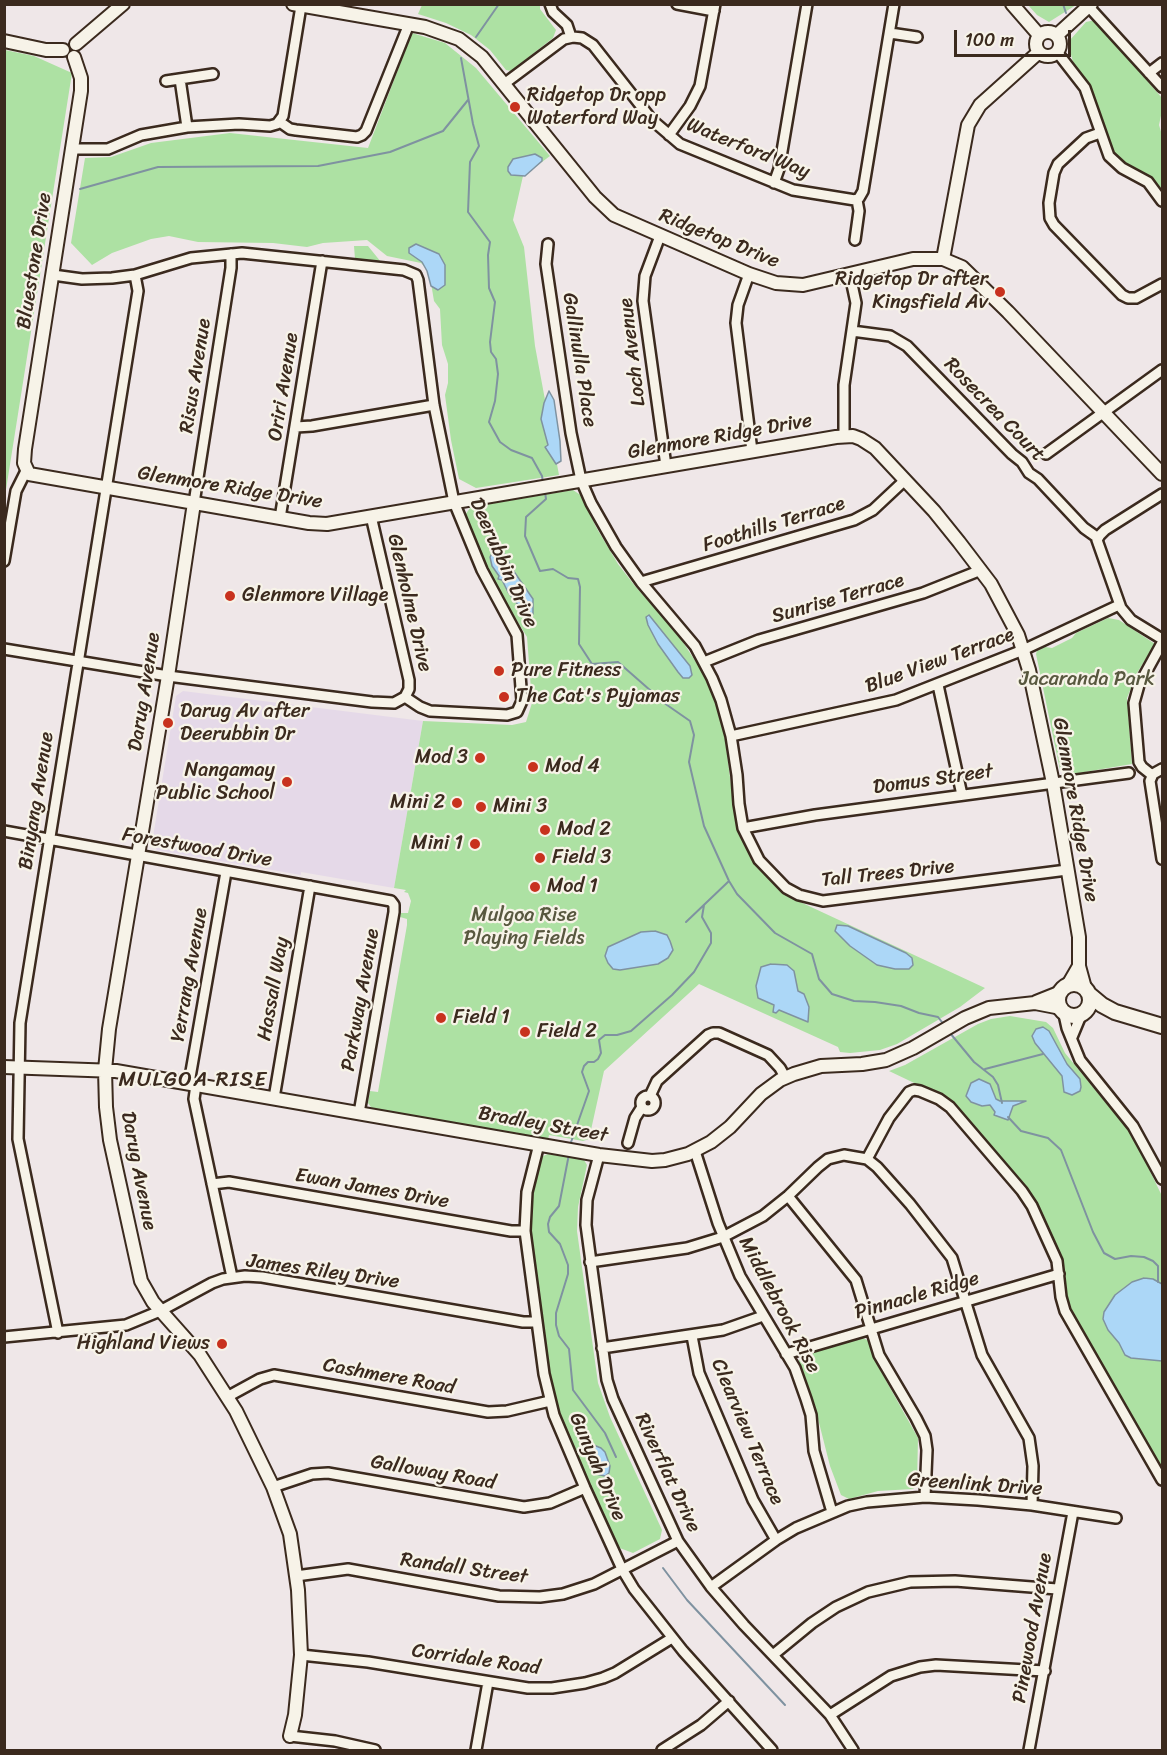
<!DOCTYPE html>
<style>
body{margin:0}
#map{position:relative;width:1167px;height:1755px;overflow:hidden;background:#efe7e8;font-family:Sriracha,sans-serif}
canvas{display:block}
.frame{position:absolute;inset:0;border:6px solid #3b2a1e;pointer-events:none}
.scale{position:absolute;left:954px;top:30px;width:117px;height:27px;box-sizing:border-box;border:3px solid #3b2a1e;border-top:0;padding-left:8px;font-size:18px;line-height:21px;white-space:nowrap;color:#3b2a1e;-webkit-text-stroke:4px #f7f3e8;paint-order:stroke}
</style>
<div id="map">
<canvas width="1167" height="1755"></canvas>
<div class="frame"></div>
<div class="scale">100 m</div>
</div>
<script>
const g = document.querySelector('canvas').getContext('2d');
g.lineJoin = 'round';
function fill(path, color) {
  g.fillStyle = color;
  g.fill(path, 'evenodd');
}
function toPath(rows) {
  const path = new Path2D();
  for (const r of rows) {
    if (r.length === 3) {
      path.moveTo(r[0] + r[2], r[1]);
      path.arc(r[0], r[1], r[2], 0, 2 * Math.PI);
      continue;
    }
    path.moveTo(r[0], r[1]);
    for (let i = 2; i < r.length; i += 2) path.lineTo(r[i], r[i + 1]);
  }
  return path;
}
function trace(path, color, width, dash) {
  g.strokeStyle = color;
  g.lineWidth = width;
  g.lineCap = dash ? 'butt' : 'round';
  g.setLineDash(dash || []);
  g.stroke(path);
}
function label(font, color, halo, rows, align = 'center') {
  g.font = font + ' Sriracha,sans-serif';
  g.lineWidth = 4.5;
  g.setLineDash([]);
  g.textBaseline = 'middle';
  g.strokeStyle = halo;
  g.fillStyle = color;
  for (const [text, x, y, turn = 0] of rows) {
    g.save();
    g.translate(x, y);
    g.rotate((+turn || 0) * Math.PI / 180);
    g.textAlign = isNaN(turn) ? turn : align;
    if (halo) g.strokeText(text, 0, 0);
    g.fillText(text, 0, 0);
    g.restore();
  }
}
fill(toPath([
 [183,691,423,721,394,888,301,872,301,875,157,850,152,843,176,696]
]), '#e5d9e8');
fill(toPath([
 [422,5,540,5,540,9,556,30,553,38,511,71,506,70,490,50,471,35,446,23,418,14],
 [1028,5,1076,5,1049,22,1037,15],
 [1095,20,1162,98,1162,111,1159,125,1162,135,1162,195,1148,177,1125,165,1114,155,1089,87,1073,62,1069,47,1070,40,1086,22],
 [412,33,445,43,476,68,550,156,523,176,513,220,524,247,535,346,559,475,476,488,459,479,451,440,445,395,448,383,448,364,442,345,440,309,434,301,429,271,421,263,387,256,367,240,323,243,307,247,273,243,198,242,169,236,151,239,112,253,92,265,71,243,85,158,111,157,151,143,230,133,368,148],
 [5,50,34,56,72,73,5,496],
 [354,246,368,246,381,262,355,259],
 [573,490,582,496,596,527,618,564,635,586,677,633,703,673,714,698,724,732,736,822,745,847,759,869,777,887,796,900,985,988,960,1007,897,1044,880,1050,850,1053,840,1052,838,1047,699,984,604,1071,589,1139,583,1141,549,1135,548,1140,522,1136,518,1133,373,1110,368,1103,370,1091,378,1092,407,925,407,919,400,917,401,913,408,913,411,901,408,893,404,892,406,890,394,888,423,721,512,725,526,722,532,703,527,637,495,585,465,515,470,508,476,506],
 [1108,618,1119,620,1155,644,1137,673,1127,698,1132,764,1067,775,1060,770,1036,654,1037,651,1045,647,1052,648,1072,638,1076,633],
 [1010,1016,1046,1022,1053,1028,1065,1053,1133,1136,1162,1196,1162,1470,1071,1312,1068,1304,1063,1265,1059,1251,1032,1195,950,1100,889,1071,905,1065,978,1024,991,1019],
 [548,1154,584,1160,587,1165,578,1207,577,1231,598,1383,610,1417,662,1530,660,1539,633,1553,617,1547,562,1423,553,1393,530,1230,534,1185,541,1157],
 [863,1338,869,1341,874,1359,918,1438,917,1485,913,1489,878,1491,849,1499,841,1495,830,1466,814,1403,798,1363,801,1356]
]), '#ade1a3');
const water = toPath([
 [535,154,542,158,542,161,525,176,511,175,508,171,508,167,513,159,535,154],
 [416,244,439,254,445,265,445,285,438,290,431,286,427,271,422,262,409,253,409,248,416,244],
 [549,391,554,400,560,441,561,461,556,464,545,447,548,445,541,419,544,403,549,391],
 [494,550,503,551,515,573,533,599,533,614,525,614,508,592,502,580,498,579,499,576,492,566,490,557,494,550],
 [649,615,690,666,692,675,689,678,683,678,678,672,658,644,648,625,646,617,649,615],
 [837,925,848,926,906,953,912,958,913,965,909,969,895,969,877,965,850,946,835,931,837,925],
 [655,931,667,935,670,941,673,950,668,958,658,964,620,970,613,969,608,963,605,956,608,947,641,932,655,931],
 [771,964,787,965,794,971,798,991,804,994,809,1007,808,1022,779,1010,776,1013,773,1012,774,1005,758,998,756,986,761,967,771,964],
 [1043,1027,1049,1031,1067,1064,1080,1079,1081,1087,1080,1091,1072,1095,1064,1092,1062,1076,1035,1043,1032,1036,1036,1029,1043,1027],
 [979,1079,990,1084,996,1099,1000,1101,1026,1101,1013,1106,1008,1120,994,1115,995,1112,990,1105,982,1106,971,1102,966,1096,971,1083,979,1079],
 [1144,1278,1153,1279,1162,1284,1162,1361,1131,1358,1125,1355,1119,1343,1108,1330,1103,1319,1104,1312,1115,1295,1132,1282,1144,1278],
 [573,1422,579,1427,586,1442,601,1448,605,1452,610,1466,609,1473,605,1476,596,1474,592,1470,573,1422]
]);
fill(water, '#acd7f7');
trace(water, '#7f92a0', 1.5);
trace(toPath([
 [1063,4,1066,13],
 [476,37,499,4],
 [461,58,473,124,479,146,470,162,468,212,490,242,488,255,489,288,495,302,490,342,491,352,496,359,498,374,495,401,489,422,500,442,511,450,532,458,542,476,543,483],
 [80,189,158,167,318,166,390,152,443,131,468,100],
 [545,492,546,499,526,517,525,536,540,571,553,569,568,578,578,579,580,587,579,644,592,664,618,662,667,705,690,721,694,735,689,762,704,826,729,881,737,894,775,933,812,954,819,979,832,994,854,1001,875,1002,901,1006,919,1013,938,1017,945,1026],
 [686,922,729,881],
 [950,1033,974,1062,993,1077,998,1085,1002,1103],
 [985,1069,1043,1054],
 [1008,1117,1021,1131,1048,1138,1061,1150,1093,1232,1104,1253,1115,1259,1131,1256,1144,1257,1153,1261,1158,1266,1158,1282],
 [570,1145,589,1091,582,1072,584,1066,588,1062,594,1062,598,1059,601,1053,599,1040,605,1035,617,1035,631,1031,672,995,694,972,711,943,711,933,702,917,704,905],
 [569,1154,559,1206,550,1217,548,1224,549,1232,560,1244,568,1265,568,1274,556,1313,556,1325,559,1336,569,1349,573,1390,605,1433,616,1457],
 [663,1568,687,1600,785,1705]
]), '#7f92a0', 2);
const minor = toPath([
 [550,4,553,12,567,25,571,37],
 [677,4,714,11],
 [1089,7,1162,87],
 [890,33,917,37],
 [1057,52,1085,88,1109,156,1122,168,1148,182,1162,201],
 [1149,73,1162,63],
 [180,79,187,127],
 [166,81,213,74],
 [504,84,564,39,573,37,582,38,593,45,652,120,680,144,793,190,855,200,859,198,863,191,894,4],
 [280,122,290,129,296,130,357,137,362,135,366,131,409,24],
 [1100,133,1086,138,1058,164,1054,173,1049,203,1050,218,1054,225,1122,295,1128,298,1136,298,1162,284],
 [669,135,690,106,700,86,715,4],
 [72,149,108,149,141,135,187,127,239,124,270,126,277,124,283,116,301,6],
 [774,183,779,169,807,4],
 [660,236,645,276,643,301,666,466],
 [855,240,859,211,857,200],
 [548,244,546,264,571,433,581,480,591,503,616,547,641,582,695,646,712,678,721,700,731,736,737,775,739,804,743,828,759,860,786,888,799,895,823,901,1067,870],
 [749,274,738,305,736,323,752,451],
 [53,275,82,279,112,278,135,275,191,258,242,253,404,270,416,275,418,280,434,405,454,502,482,570,517,635,522,701,517,712,507,715,430,711,420,707,405,697],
 [852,331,890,336,907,346,1012,454,1022,462,1029,473,1038,479,1084,528,1098,538],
 [296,427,312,426,434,405],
 [844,436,844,385,856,303,850,275],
 [1046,454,1162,370],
 [1162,494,1105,530,1100,535,1097,540,1121,608,1131,620,1162,639],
 [194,503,231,268,231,254],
 [371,516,409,680,409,689,405,697],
 [280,518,322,261],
 [4,561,16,491,26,471],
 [641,582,854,520,873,510,905,480],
 [4,649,168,676,372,702,394,703,405,697],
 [704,662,759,640,923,593,981,570],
 [938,685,962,795],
 [731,736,896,700,1023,650,1119,605],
 [1162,769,1153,774,1150,781,1162,859],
 [1152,775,1142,767,1139,762,1134,703,1139,685,1162,643],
 [743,828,815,815,1129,773],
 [4,831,391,901,394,905,394,912,359,1113],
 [1063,1010,1067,1028,1080,1060,1133,1126,1162,1179],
 [1072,1037,1082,1013],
 [189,1083,226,872],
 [196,1085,194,1099,232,1277],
 [648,1103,7],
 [650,1096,657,1081,708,1035,713,1033,719,1033,768,1055,780,1068,785,1077],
 [274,1098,310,886],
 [628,1143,635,1118,642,1107],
 [539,1144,527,1192,525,1231,544,1374,554,1415,585,1488,622,1569,634,1589,683,1651,772,1750],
 [695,1151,718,1223,740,1276,795,1368,806,1399,811,1415,814,1451,832,1512],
 [599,1155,587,1200,586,1225,607,1380,613,1399,678,1541,711,1587,744,1625,830,1715,853,1750],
 [867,1159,889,1118,909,1092,914,1090,920,1091,939,1099,950,1107,1022,1191,1032,1206,1057,1261,1061,1297,1065,1311,1162,1480],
 [212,1184,229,1182,511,1231,525,1231],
 [788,1196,856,1280,879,1355,916,1418,925,1436,927,1450,925,1497],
 [590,1262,687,1248,723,1237,763,1216,788,1196,818,1167,828,1159,844,1155,867,1159,877,1167,910,1204,952,1258,982,1355,1029,1438,1033,1466,1032,1505],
 [58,1333,18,1139,20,1023,138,291,135,275],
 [692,1336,699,1373,753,1500,776,1540],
 [4,1337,126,1325,160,1311,212,1283,223,1279,245,1276,262,1277,523,1322,537,1322],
 [602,1348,723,1330,763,1316],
 [786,1354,1059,1274],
 [227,1397,260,1379,274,1375,488,1412,507,1411,550,1401],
 [273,1487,312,1474,328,1473,524,1507,550,1503,585,1488],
 [296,1576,348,1569,499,1596,540,1597,563,1594,594,1584,678,1541],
 [711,1587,776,1540,796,1528,848,1506,867,1502,925,1497,978,1500,1032,1505,1116,1518],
 [301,1655,368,1662,528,1688,552,1688,585,1683,603,1678,615,1673,672,1638],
 [773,1655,812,1623,836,1607,868,1592,910,1582,955,1581,1057,1589],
 [830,1715,891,1676,920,1667,936,1665,1045,1671],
 [290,1736,335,1741,375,1750],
 [476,1750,488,1682],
 [662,1750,701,1725,729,1701],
 [1029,1750,1073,1512]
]);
const tertiary = toPath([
 [293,4,425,27,459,39,482,57,595,197,614,215,749,274,776,283,803,285,913,259,943,259,962,267,1008,312,1162,474],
 [1012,4,1039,35],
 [1048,44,12],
 [1057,35,1091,4],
 [4,41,46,50,63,50],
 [76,44,123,4],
 [74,57,81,78,81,91,25,449,24,463,29,474,309,523,327,524,836,437,853,436,861,439,875,448,934,511,959,542,991,584,1018,635,1029,670,1053,783,1079,937,1079,966,1068,985],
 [943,259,968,125,980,105,1039,52],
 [194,503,168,676,109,1029,105,1070,106,1107,110,1140,141,1281,153,1302,200,1355,236,1411,273,1487,290,1534,298,1590,301,1655,295,1715,290,1736],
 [1079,966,1085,988],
 [1036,1002,1061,992],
 [4,1067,116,1071,599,1155,652,1161,665,1160,688,1154,711,1142,730,1127,761,1094,780,1080,794,1074,821,1066,862,1064,886,1060,913,1048,965,1018,989,1008,1035,1003,1061,1008]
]);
const secondary = toPath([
 [1074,1000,16],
 [1090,995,1102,1005,1115,1012,1162,1026]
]);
trace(minor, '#3b2a1e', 14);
trace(tertiary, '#3b2a1e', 16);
trace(secondary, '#3b2a1e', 18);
trace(minor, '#f7f3e8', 9);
trace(tertiary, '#f7f3e8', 12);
trace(secondary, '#f7f3e8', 14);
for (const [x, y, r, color] of [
 [515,107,6,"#c8321e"],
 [1000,292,6,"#c8321e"],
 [230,596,6,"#c8321e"],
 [499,671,6,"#c8321e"],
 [504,697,6,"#c8321e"],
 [168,723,6,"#c8321e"],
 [480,758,6,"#c8321e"],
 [533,767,6,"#c8321e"],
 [287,782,6,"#c8321e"],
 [457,803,6,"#c8321e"],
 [481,807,6,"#c8321e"],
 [545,830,6,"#c8321e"],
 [475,844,6,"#c8321e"],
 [540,858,6,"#c8321e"],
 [535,887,6,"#c8321e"],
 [441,1018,6,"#c8321e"],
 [525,1032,6,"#c8321e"],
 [222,1344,6,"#c8321e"]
]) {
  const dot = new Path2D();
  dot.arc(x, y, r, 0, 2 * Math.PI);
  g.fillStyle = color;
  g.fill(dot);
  trace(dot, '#f7f3e8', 2);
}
label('20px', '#3b2a1e', '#f7f3e8', [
 ["Ridgetop Dr opp",527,96],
 ["Waterford Way",527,119],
 ["Ridgetop Dr after",988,280,"right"],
 ["Kingsfield Av",988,303,"right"],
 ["Glenmore Village",242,596],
 ["Pure Fitness",511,671],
 ["The Cat's Pyjamas",516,697],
 ["Darug Av after",180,712],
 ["Deerubbin Dr",180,735],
 ["Mod 3",468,758,"right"],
 ["Mod 4",545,767],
 ["Nangamay",275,771,"right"],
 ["Public School",275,794,"right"],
 ["Mini 2",445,803,"right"],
 ["Mini 3",493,807],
 ["Mod 2",557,830],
 ["Mini 1",463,844,"right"],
 ["Field 3",552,858],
 ["Mod 1",547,887],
 ["Field 1",453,1018],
 ["Field 2",537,1032],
 ["Highland Views",210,1344,"right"]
], 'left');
label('20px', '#3b2a1e', '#f7f3e8', [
 ["Waterford Way",748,149,22],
 ["Ridgetop Drive",719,239,22],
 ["Bluestone Drive",35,261,-81],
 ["Loch Avenue",633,352,-97],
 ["Gallinulla Place",579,360,81],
 ["Risus Avenue",196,376,-81],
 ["Oriri Avenue",284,387,-81],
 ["Rosecrea Court",994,410,46],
 ["Glenmore Ridge Drive",720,437,-10],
 ["Glenmore Ridge Drive",230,488,9],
 ["Foothills Terrace",774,525,-17],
 ["Deerubbin Drive",503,563,66],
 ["Sunrise Terrace",838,599,-16],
 ["Glenholme Drive",409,603,77],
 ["Blue View Terrace",940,661,-20],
 ["Darug Avenue",145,692,-81],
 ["Domus Street",933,780,-8],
 ["Binyang Avenue",37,801,-81],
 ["Glenmore Ridge Drive",1075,810,80],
 ["Forestwood Drive",197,848,10],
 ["Tall Trees Drive",888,874,-6],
 ["Yerrang Avenue",190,975,-80],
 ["Hassall Way",274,989,-80],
 ["Parkway Avenue",361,1000,-80],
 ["Bradley Street",543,1125,10],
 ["Darug Avenue",138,1171,79],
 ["Ewan James Drive",372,1189,10],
 ["James Riley Drive",323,1272,8],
 ["Pinnacle Ridge",917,1296,-16],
 ["Middlebrook Rise",779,1305,62],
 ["Cashmere Road",389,1377,10],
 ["Clearview Terrace",747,1432,67],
 ["Gunyah Drive",597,1467,67],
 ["Galloway Road",433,1473,10],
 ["Riverflat Drive",667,1473,65],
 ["Greenlink Drive",975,1485,4],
 ["Randall Street",464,1569,8],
 ["Pinewood Avenue",1033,1628,-80],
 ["Corridale Road",476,1660,8]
]);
label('20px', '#58583f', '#f7f3e8', [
 ["Jacaranda Park",1087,680],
 ["Mulgoa Rise",524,916],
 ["Playing Fields",524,939]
]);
g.letterSpacing = '1.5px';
label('21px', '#3b2a1e', '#f7f3e8', [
 ["MULGOA RISE",193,1081]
]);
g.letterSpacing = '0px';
</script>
